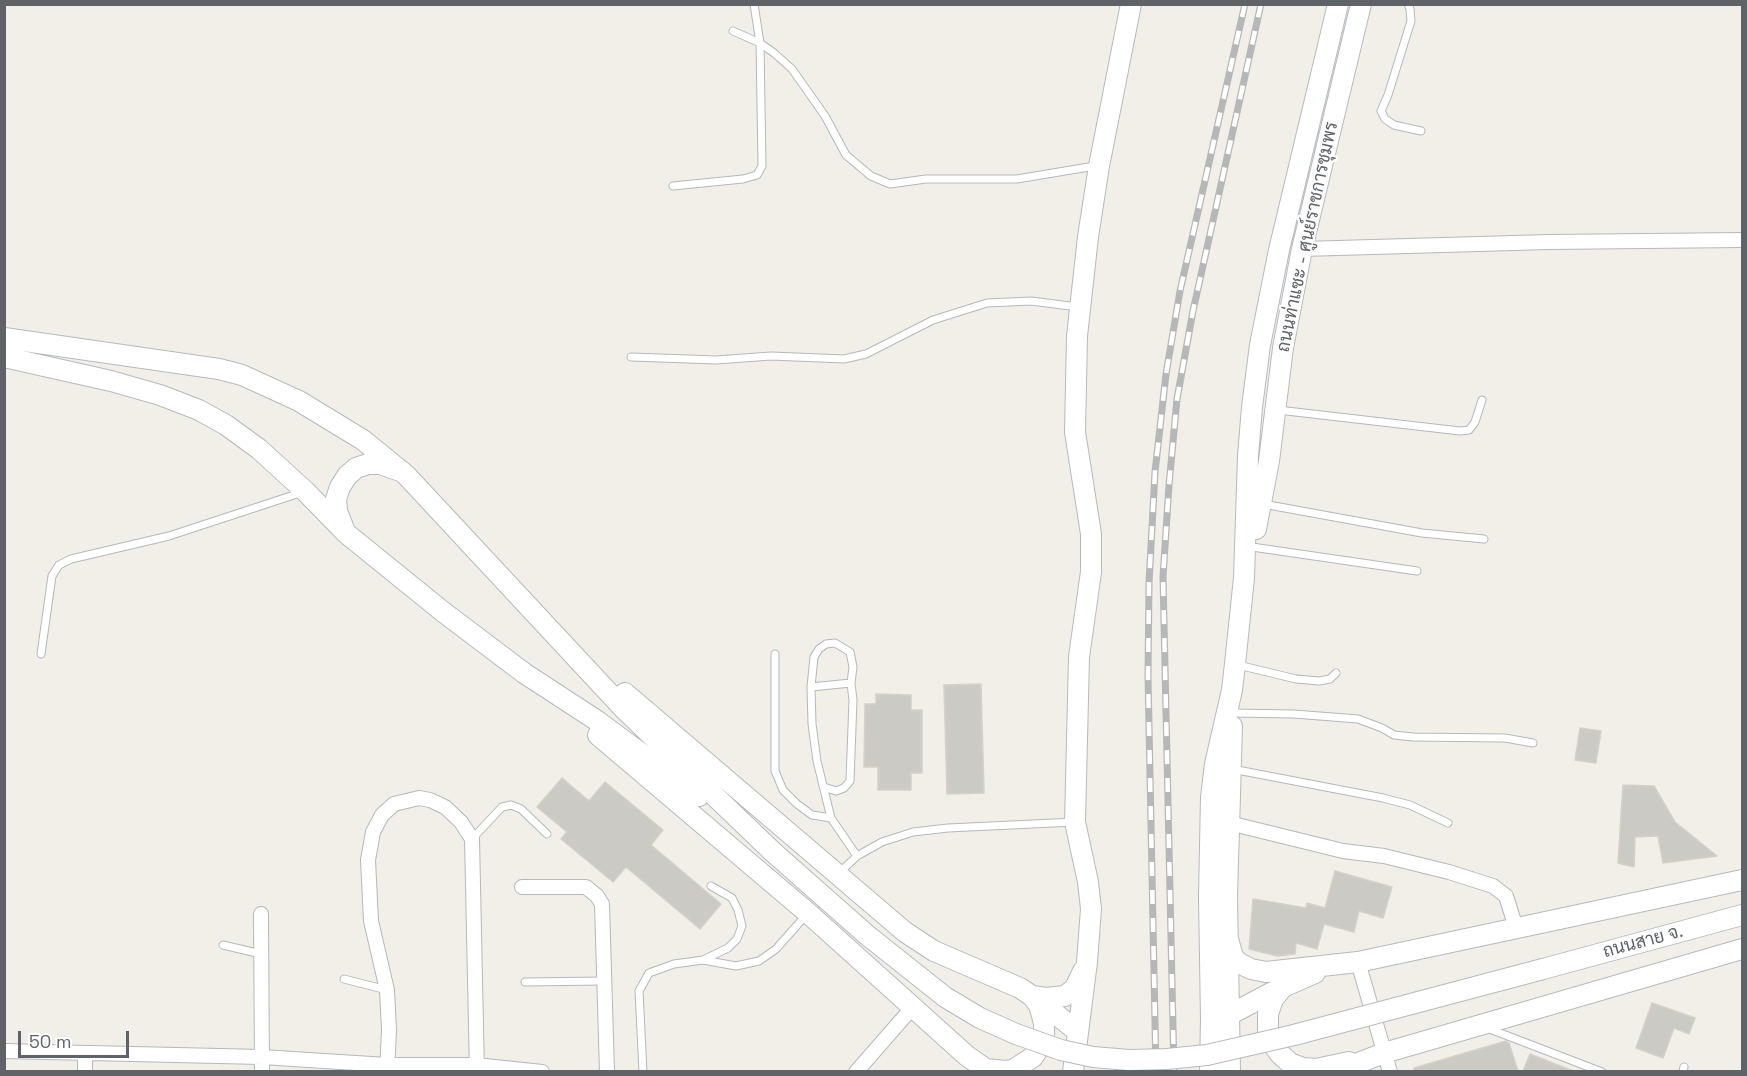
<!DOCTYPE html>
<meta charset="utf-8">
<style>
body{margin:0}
#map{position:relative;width:1747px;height:1076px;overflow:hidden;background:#f1efe8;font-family:"Space Grotesk",sans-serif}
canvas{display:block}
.frame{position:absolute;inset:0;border:6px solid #5f6368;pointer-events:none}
.scale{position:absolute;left:18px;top:1031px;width:111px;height:27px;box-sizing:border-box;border:3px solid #5f6368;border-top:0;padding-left:8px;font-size:18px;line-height:21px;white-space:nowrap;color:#5f6368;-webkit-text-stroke:4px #fff;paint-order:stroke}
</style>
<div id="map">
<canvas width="1747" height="1076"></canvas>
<div class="frame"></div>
<div class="scale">50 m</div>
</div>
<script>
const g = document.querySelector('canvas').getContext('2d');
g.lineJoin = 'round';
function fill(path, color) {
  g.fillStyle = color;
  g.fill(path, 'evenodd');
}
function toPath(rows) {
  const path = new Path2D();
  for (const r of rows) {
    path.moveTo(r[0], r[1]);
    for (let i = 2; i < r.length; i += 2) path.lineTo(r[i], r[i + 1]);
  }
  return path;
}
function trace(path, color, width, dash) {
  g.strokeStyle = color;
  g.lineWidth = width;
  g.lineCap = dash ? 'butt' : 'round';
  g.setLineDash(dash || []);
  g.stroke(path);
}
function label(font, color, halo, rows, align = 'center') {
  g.font = font + ' "Space Grotesk",Sarabun,sans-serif';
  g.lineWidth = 4.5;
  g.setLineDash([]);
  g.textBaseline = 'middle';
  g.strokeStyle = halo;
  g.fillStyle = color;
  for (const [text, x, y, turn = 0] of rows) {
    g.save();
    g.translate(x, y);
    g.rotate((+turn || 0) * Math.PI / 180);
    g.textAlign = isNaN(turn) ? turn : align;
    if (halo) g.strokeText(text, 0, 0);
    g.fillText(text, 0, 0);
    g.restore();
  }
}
const building = toPath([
 [981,684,984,793,947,794,944,685,981,684],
 [876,694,911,695,911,710,922,710,922,773,911,773,911,790,878,790,878,767,864,767,865,704,876,704,876,694],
 [1580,728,1601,731,1596,763,1575,760,1580,728],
 [562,778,589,801,605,782,663,830,651,845,721,904,700,929,626,867,613,882,561,839,567,832,537,807,562,778],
 [1623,785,1654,786,1675,822,1717,856,1663,863,1658,836,1635,837,1634,867,1618,863,1623,785],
 [1335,871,1392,887,1383,918,1359,911,1354,932,1324,924,1317,949,1296,943,1295,954,1277,956,1249,949,1253,899,1306,908,1307,903,1325,908,1335,871],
 [1652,1003,1695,1018,1689,1034,1674,1028,1663,1058,1636,1048,1652,1003],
 [1506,1041,1509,1043,1518,1071,1414,1071,1414,1068,1506,1041],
 [1530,1054,1573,1071,1523,1071,1530,1054]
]);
fill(building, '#cccac5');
trace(building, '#d6d1c6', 1.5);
const lane = toPath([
 [1408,4,1410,9,1411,21,1388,95,1381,111,1385,119,1394,125,1421,131],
 [733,31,760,43,774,53,792,69,825,116,846,155,871,176,890,184,926,179,1017,179,1095,166],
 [673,186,743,179,757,175,762,166,760,43,754,4],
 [631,357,716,360,771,356,844,359,866,354,933,320,987,303,1031,301,1078,307],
 [1278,410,1460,431,1469,430,1475,422,1482,400],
 [1263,504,1422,533,1484,539],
 [1252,547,1417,571],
 [41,654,52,576,59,565,71,559,169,536,303,492],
 [775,654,775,771,783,790,797,804,812,815,831,818],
 [1238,665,1296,679,1319,681,1330,679,1336,673],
 [811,687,851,683],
 [1233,713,1294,714,1358,719,1382,728,1394,735,1413,737,1505,738,1533,743],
 [1232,769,1383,798,1410,805,1448,823],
 [824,787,836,791,844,788,850,781,853,700,851,683,853,667,850,652,835,643,826,644,819,649,814,657,811,687,812,724,817,761,831,818,857,856],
 [472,839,502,807,511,805,521,809,547,834],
 [840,872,857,856,882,842,913,832,948,828,1075,822],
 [223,945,261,954],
 [703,960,728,948,737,939,742,926,738,910,732,898,711,886],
 [344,979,387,990],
 [525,982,604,981],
 [1487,1028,1602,1072],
 [643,1072,639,991,649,973,674,964,703,960,736,966,759,961,776,949,807,914],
 [1683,1072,1684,1067]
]);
const street = toPath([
 [1302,249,1549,242,1742,240],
 [1229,823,1343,851,1384,856,1449,872,1493,886,1506,896,1516,928],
 [522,887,586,887,597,896,602,904,607,1072],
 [261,914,262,1072],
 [1358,962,1390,1072],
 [4,1051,262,1057,387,1065,476,1065,542,1072],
 [85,1053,85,1072],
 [387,1072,389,1030,387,990,371,921,368,860,373,832,382,815,394,804,419,798,430,800,445,807,461,822,472,839,477,1072],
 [856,1072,912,1008]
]);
const secondary = toPath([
 [4,338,219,369,242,375,299,401,363,440,406,475,623,708,773,852],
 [4,357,111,381,160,395,199,410,226,425,259,449,305,491,347,534,442,611,524,673,596,720,699,796],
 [344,529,337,511,336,499,340,487,347,476,356,468,368,464,380,464,397,470],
 [1256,529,1269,461,1283,348,1302,249,1361,4],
 [625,693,905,932,934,951,1020,988,1032,996,1046,998,1065,996,1075,988,1083,971],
 [598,735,808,913,967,1056,990,1072],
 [1228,939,1233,957,1239,963,1251,969,1266,972,1358,962,1742,880],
 [1543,969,1742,915],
 [1315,973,1283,987,1273,999,1268,1014,1268,1030,1272,1043,1280,1054,1290,1063,1303,1068,1316,1069,1349,1062],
 [1039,1005,1057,1015,1078,1032],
 [1217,1018,1229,1015,1282,987],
 [985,1069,1006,1071,1013,1070,1033,1057,1041,1045,1044,1034,1044,1023,1039,1005,1032,996],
 [1073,1072,1087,962,1091,909,1088,882,1075,822,1079,657,1091,572,1091,534,1075,432,1077,336,1088,237,1099,166,1131,4],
 [1210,1072,1211,1019,1209,897,1211,797,1215,764,1232,690,1235,664,1244,578,1248,456,1252,407,1260,345,1279,250,1338,4],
 [1230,1072,1227,898,1232,726],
 [1335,1072,1384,1053,1742,949]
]);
trace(lane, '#b5b8bc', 9);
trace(street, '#b5b8bc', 16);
trace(secondary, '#b6babf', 22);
trace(lane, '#fff', 7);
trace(street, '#fff', 14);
trace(secondary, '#fff', 20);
const rail = toPath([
 [1156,1072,1148,676,1149,583,1155,472,1166,374,1180,291,1245,4],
 [1174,1072,1163,577,1169,485,1177,399,1193,311,1261,4]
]);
trace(rail, '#b6b7b8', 7);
trace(rail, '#fff', 4.5, [14]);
const secondaryBridge = toPath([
 [773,852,867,935,945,997,980,1018,1016,1034,1061,1050,1093,1057,1129,1060,1167,1059,1207,1055,1294,1035,1543,969]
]);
trace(secondaryBridge, '#b6babf', 22, []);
trace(secondaryBridge, '#fff', 20);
label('18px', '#5f6368', '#fff', [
 ["ถนนท่าแซะ - ศูนย์ราชการชุมพร",1308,237,-78],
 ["ถนนสาย จ.",1643,942,-15]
]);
</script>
